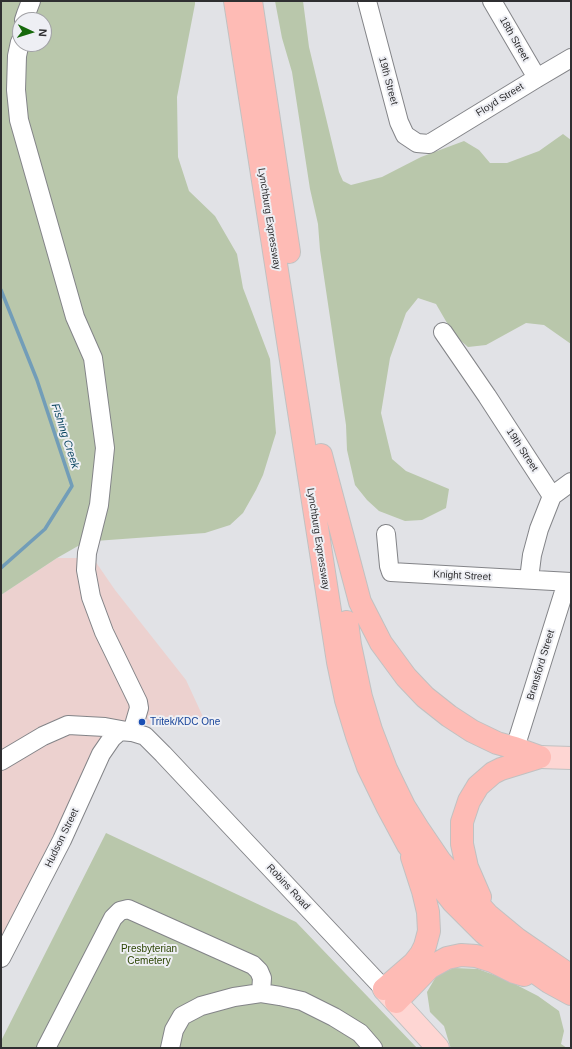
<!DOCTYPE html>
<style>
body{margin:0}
#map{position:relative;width:572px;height:1049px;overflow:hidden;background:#e1e2e6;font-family:Arial,sans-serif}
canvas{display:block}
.frame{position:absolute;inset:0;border:2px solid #2f2f31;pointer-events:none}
.north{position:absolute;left:12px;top:12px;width:40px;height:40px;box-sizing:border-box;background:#eeeff4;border:1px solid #a2a2a6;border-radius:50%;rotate:94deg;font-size:11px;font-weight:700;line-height:16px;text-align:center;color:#2f2f31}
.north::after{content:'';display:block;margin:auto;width:14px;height:18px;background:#17690c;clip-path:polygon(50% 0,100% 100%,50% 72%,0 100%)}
</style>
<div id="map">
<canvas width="572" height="1049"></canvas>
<div class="frame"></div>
<div class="north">N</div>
</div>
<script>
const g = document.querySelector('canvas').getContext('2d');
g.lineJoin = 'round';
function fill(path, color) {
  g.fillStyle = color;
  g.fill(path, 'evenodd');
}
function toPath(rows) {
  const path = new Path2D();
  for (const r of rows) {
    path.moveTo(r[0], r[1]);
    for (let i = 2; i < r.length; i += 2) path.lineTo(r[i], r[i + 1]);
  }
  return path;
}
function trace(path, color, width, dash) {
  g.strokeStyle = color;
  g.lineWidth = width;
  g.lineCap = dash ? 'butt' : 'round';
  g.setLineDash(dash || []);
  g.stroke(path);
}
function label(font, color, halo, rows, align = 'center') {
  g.font = font + ' Arial,sans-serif';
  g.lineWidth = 4;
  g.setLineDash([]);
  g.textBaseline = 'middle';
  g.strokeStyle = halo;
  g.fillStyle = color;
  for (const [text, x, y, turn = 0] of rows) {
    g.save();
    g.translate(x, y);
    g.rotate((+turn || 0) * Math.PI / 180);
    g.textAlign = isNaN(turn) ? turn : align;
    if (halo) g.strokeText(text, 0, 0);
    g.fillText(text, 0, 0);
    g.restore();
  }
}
fill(toPath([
 [57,558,93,558,115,590,186,680,204,719,168,724,108,725,1,940,1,595]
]), '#ecd1cf');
fill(toPath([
 [1,1,195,1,195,4,177,97,178,157,189,191,215,216,237,254,243,288,270,359,276,433,263,475,256,490,243,513,230,525,205,533,95,541,78,546,57,558,1,595],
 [20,20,44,20,44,44,20,44],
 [275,1,303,1,309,47,339,172,343,181,351,185,382,177,421,157,464,141,479,150,490,163,507,163,539,151,563,134,571,140,571,344,544,325,526,323,486,345,468,347,454,335,436,304,418,298,406,313,390,358,381,413,392,459,406,471,449,489,446,508,422,520,405,521,379,511,367,500,355,485,347,450,346,425,320,250,318,224,310,189,292,72,282,38],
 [106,833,296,922,417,1048,1,1048,1,1041],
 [454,968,478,969,505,979,538,996,559,1011,564,1031,561,1044,567,1048,451,1048,450,1046,444,1026,430,1012,427,992,437,975]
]), '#b9c7ab');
trace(toPath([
 [1,290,37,380,72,486,45,529,1,568]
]), '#729db8', 3.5);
const minor = toPath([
 [367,1,399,122,405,135,417,143,429,144,537,78,571,58],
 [492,1,537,78],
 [24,20,26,14,31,1],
 [20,42,17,56,16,90,19,120,75,317,93,358,105,448,99,505,87,553,86,570,91,597,104,632,138,702,139,708,132,732],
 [443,332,487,396,552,496,539,529,532,555,529,579],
 [552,496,571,482],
 [386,534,389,566,391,572,571,582],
 [515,748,567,582],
 [1,761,43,736,68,725,105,727,132,732,145,736,163,754,384,989],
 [1,958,62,840,101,754,112,738,120,731,131,732],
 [46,1048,113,918,120,911,128,909,253,965,259,971,262,978,261,993],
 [170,1048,174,1030,182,1016,201,1006,234,997,261,993,280,996,302,1001,334,1017,360,1033,373,1048]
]);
const major = toPath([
 [540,757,571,758],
 [384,989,438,1048]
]);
const highway = toPath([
 [235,1,338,662,346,700,357,736,368,767,387,806,408,845,453,902,484,933,518,960,549,982,571,994],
 [251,1,289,252],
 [321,455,360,602,381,643,406,677,425,697,449,716,472,731,497,743,515,748,540,757],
 [347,622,350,645,361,697,371,730,386,769,404,806,419,830,440,861,469,894,488,915,517,939,571,976],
 [480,897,467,867,462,844,462,822,469,801,478,786,493,773,501,769,540,757],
 [384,989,414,963,421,954,425,946,429,931,428,912,423,891,412,857],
 [396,1002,429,968,447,958,461,955,476,956,492,961,514,972,524,975]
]);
trace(minor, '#838488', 20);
trace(major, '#c1c1c1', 24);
trace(highway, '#c1c1c1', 24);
trace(minor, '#fff', 18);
trace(major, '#fed6d3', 22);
trace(highway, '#febbb5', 22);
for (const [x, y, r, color] of [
 [142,722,4,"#1a4fb4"]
]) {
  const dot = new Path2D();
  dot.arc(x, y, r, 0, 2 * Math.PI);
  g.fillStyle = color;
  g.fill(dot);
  trace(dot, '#eeeff4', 1.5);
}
label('10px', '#2f2f31', '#eeeff4', [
 ["18th Street",514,39,60],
 ["19th Street",388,81,75],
 ["Floyd Street",500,100,-32],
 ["Lynchburg Expressway",269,219,81],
 ["19th Street",522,450,57],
 ["Lynchburg Expressway",318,539,81],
 ["Knight Street",462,576,3],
 ["Bransford Street",541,665,-73],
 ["Hudson Street",62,838,-64],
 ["Robins Road",288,887,47]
]);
label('10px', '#164399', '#eeeff4', [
 ["Tritek/KDC One",150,722]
], 'left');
label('10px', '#2b4403', '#eeeff4', [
 ["Presbyterian",149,949],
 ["Cemetery",149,961]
]);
label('italic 11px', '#023f5b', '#eeeff4', [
 ["Fishing Creek",65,436,72]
]);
</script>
